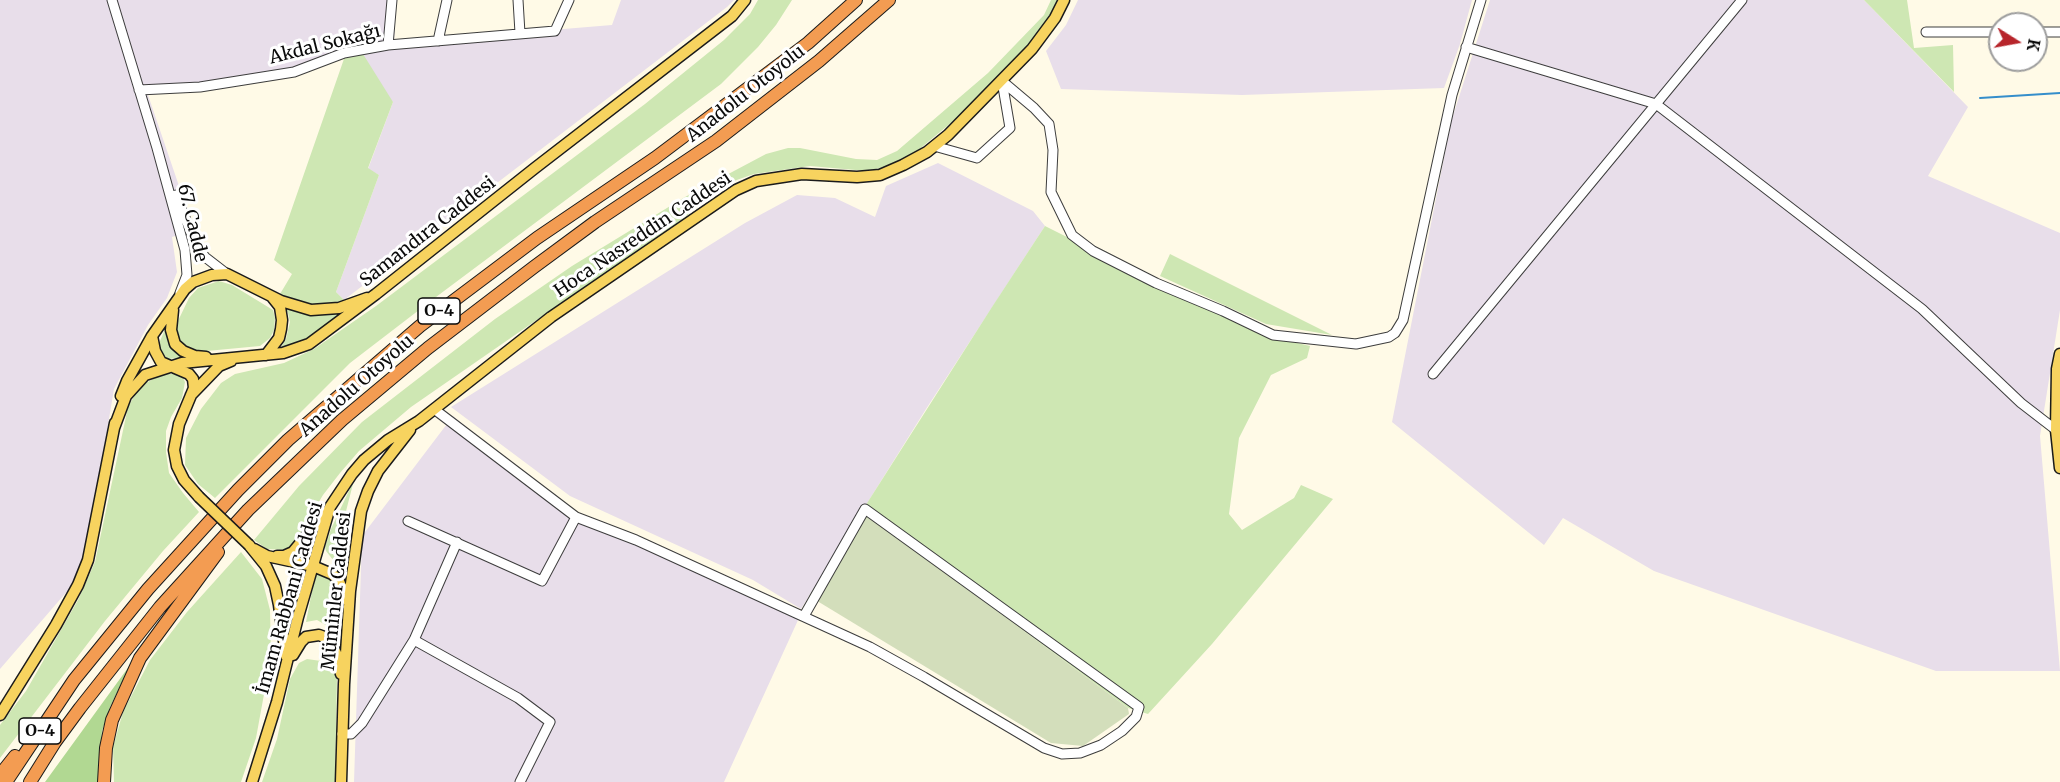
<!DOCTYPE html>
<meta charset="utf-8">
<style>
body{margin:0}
#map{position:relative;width:2060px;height:782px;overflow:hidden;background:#fffae7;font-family:Merriweather,serif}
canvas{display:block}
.north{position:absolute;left:1988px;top:12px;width:60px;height:60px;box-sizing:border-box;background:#fff;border:2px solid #9d9d9d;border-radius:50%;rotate:101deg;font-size:16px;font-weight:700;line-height:24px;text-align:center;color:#0a0a0a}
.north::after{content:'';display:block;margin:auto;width:21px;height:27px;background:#b7252b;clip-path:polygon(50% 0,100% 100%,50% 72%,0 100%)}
</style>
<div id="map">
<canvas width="2060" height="782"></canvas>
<div class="north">K</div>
</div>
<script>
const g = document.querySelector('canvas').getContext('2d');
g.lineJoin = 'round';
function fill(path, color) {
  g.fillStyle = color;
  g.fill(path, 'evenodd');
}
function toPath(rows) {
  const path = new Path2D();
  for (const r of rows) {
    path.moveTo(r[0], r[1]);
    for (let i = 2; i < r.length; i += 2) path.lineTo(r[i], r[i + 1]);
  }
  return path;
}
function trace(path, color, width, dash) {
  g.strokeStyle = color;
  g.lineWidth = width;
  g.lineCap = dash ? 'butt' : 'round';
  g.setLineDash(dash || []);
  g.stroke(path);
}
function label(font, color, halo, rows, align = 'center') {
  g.font = font + ' Merriweather,serif';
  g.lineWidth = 6;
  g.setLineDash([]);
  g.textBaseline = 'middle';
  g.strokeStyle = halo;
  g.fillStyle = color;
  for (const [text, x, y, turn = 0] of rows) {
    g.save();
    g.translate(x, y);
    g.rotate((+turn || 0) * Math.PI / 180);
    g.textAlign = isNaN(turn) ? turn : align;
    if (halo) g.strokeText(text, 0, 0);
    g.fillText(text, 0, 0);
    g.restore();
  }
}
fill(toPath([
 [0,0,396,0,394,43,612,25,621,0,734,0,727,7,344,300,336,292,379,175,368,169,393,102,345,56,202,90,148,95,194,230,172,237,177,272,167,298,148,325,114,389,92,520,76,581,0,669],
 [1078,0,1472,0,1460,44,1444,88,1242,95,1061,89,1046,51,1066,25],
 [1490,0,1864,0,1968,107,1928,176,2060,233,2060,310,2040,436,2060,671,1936,671,1654,571,1563,518,1544,545,1392,422,1451,122],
 [938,163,1033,211,1045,226,926,409,801,609,753,580,570,496,451,407,745,223,797,195,835,198,875,217,886,186],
 [453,416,563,508,799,618,724,782,354,782,362,536]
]), '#e8deea');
fill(toPath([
 [758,0,792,0,776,25,758,47,721,84,436,297,350,363,215,498,198,484,185,465,186,438,201,409,221,383,235,374,284,363,314,349,376,306,645,104,724,40,750,14],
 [1051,0,1060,0,1052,15,1030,44,963,113,911,156,884,167,867,171,810,166,754,174,731,182,681,220,411,407,359,451,340,473,323,495,295,542,287,550,267,549,254,540,299,486,362,422,495,319,572,266,685,197,766,154,788,148,800,148,856,159,877,160,897,151,988,73,1044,15],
 [1864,0,1907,0,1914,48,1953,45,1954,92],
 [363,54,393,102,368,168,379,175,336,292,344,300,325,306,312,306,297,302,280,294,292,274,274,260,345,56],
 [1045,226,1260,334,1310,346,1307,358,1271,375,1239,438,1229,514,1242,530,1294,498,1301,485,1333,499,1212,644,1148,714,1128,708,862,511,992,307],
 [1170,254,1332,335,1266,324,1160,276],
 [219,281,232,285,273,310,275,318,274,330,270,338,260,346,196,352,189,349,176,336,177,323,189,298,198,288],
 [354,305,340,317,306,339,280,349,286,339,290,322,288,313,284,306,311,314,328,315],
 [166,327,166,332,187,357,168,359,163,354,159,348,160,341],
 [168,374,177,374,183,378,185,382,182,398,171,417,166,431,166,452,169,473,183,493,199,512,163,551,105,621,0,758,0,725,26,691,78,600,95,562,128,407,140,386,157,377],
 [354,480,344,519,341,570,326,551,325,547,331,529],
 [241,552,262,579,270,610,271,656,256,738,241,782,114,782,113,747,123,712,150,660,187,612],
 [316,571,336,582,338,594,333,627,329,627,317,620,306,622],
 [307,659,321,661,331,666,337,677,335,782,262,782,277,739,290,679,299,663]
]), '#cee7b3');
fill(toPath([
 [130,665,110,707,102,731,98,782,45,782]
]), '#b1d892');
fill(toPath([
 [862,511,1128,708,1129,714,1083,746,1051,743,809,596]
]), '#d3debb');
trace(toPath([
 [1980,98,2060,93]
]), '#358ecb', 2);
const minor = toPath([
 [112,0,157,148,185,250,187,275,180,293],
 [518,0,520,33],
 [1926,32,2000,32],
 [2036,32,2060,32],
 [438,41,447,0],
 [388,45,392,0],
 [1466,47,1656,104,1922,309,2021,403,2056,430],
 [1002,81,1034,108,1049,124,1053,150,1051,192,1072,235,1093,251,1156,283,1223,311,1273,335,1356,344,1389,337,1395,333,1403,320,1452,95,1481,0],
 [139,90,200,87,294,72,344,53,388,45,555,31,569,0],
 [934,146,977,158,1010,128,1002,81],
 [176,195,196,245,205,257,227,274],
 [1433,374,1742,0],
 [434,409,576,517,636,540,870,647,924,677,1044,748,1062,754,1080,753,1101,745,1122,731,1136,717,1139,707,865,509,804,616],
 [408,521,542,581,576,517],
 [414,640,518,698,550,722,520,782],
 [342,734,351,734,362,723,414,640,457,542]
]);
const major = toPath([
 [173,310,171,330,175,344,183,351,195,356,206,357],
 [152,336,155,351,161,362,189,374,193,379,194,388,179,424,174,450,177,466,184,480,199,497],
 [2060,354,2057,369,2056,430,2060,468],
 [266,355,279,338,281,329,282,320,280,307,272,297],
 [191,395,219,366,231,361],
 [121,396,127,381,152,336,185,289,193,282,212,275,227,274,281,301,311,310,339,308,367,298],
 [114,428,126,396,145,375,182,363,283,353,309,344,376,294,535,168,732,16,745,0],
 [249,545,266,566,275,586,279,605,286,656],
 [254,549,267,556,313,566,332,574,338,579,347,600],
 [277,556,284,556,293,552,326,512],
 [293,655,301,642,306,637,319,635,327,638,329,642,336,653,341,674],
 [0,715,56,625,78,585,88,560,115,423],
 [252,782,277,702,298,617,330,507,352,474,364,460,388,440,419,421,551,317,736,190,756,181,802,174,857,177,880,175,903,165,927,152,948,135,1032,49,1055,18,1064,0],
 [341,782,344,684,350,591,361,511,368,491,378,471,410,430]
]);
const highway = toPath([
 [0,775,15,756],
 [6,782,74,680,148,589,238,490,288,440,420,326,537,238,655,158,808,43,856,0],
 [30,782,55,742,80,708,160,607,248,510,342,420,428,348,534,267,595,222,716,141,819,61,889,0],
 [104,782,106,748,112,720,140,658,218,552]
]);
trace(minor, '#3d3d3d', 11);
trace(major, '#1b1b1b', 13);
trace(highway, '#1b1b1b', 14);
trace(minor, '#fff', 9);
trace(major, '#f7d35f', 10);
trace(highway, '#f39c52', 12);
const majorBridge = toPath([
 [199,497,249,545]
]);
trace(majorBridge, '#1b1b1b', 13, []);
trace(majorBridge, '#f7d35f', 10);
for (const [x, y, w] of [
 [439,311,42],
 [40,731,42]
]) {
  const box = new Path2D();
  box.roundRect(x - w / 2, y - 13, w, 26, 4.5);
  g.fillStyle = '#fff';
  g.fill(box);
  trace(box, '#0a0a0a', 1.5);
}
label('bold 16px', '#0a0a0a', null, [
 ["O-4",439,311],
 ["O-4",40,731]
]);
label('18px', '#0a0a0a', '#fff', [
 ["Akdal Sokağı",325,45,-14],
 ["Anadolu Otoyolu",746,94,-38],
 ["67. Cadde",192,223,77],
 ["Samandıra Caddesi",428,232,-38],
 ["Hoca Nasreddin Caddesi",643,235,-34],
 ["Anadolu Otoyolu",357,386,-41],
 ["Müminler Caddesi",337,591,-84],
 ["İmam Rabbani Caddesi",290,598,-74]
]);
</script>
